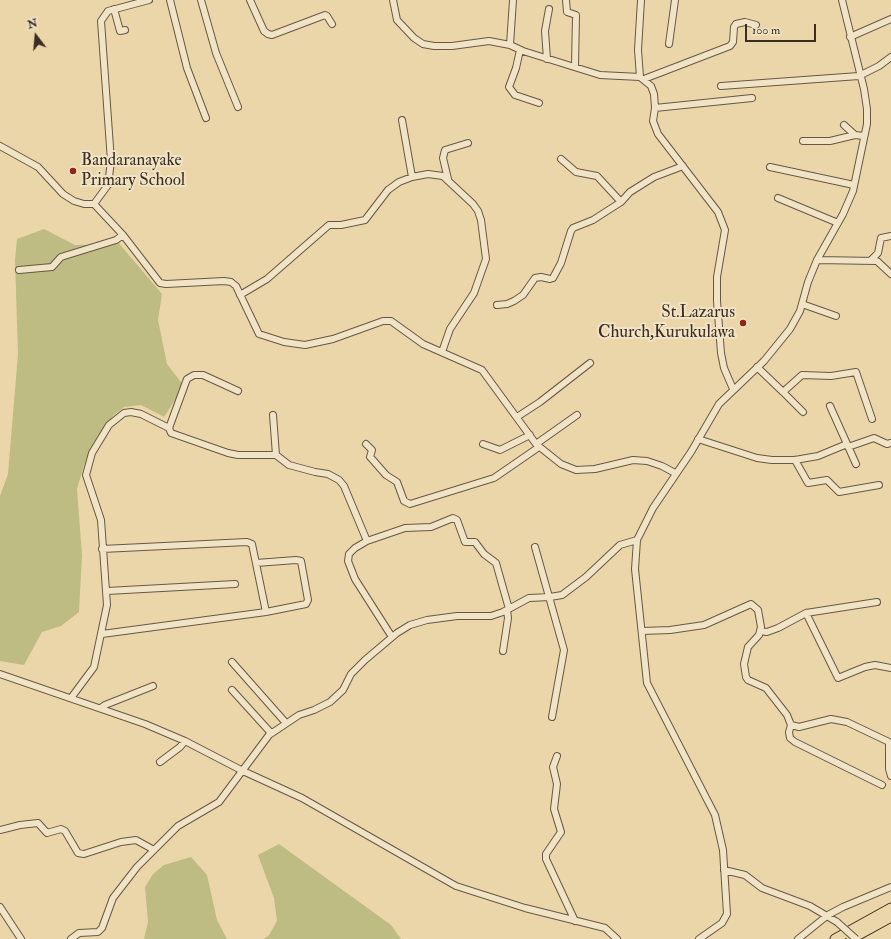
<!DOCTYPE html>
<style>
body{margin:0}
#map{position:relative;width:891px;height:939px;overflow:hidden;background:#ead6a8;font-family:"IM FELL Double Pica",serif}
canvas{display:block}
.north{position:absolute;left:16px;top:16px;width:40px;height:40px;-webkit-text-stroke:3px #f1e4c6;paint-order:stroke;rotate:344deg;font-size:11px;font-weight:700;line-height:16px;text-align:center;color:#3c2d23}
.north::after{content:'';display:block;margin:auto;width:14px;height:18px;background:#3c2d23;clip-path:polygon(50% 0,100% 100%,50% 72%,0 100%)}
.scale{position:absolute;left:745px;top:24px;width:71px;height:18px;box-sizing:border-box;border:2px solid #3c2d23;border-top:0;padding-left:5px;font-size:12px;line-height:14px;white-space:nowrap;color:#3c2d23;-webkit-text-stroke:3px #f1e4c6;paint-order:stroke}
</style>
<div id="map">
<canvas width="891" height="939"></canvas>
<div class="north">N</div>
<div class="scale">100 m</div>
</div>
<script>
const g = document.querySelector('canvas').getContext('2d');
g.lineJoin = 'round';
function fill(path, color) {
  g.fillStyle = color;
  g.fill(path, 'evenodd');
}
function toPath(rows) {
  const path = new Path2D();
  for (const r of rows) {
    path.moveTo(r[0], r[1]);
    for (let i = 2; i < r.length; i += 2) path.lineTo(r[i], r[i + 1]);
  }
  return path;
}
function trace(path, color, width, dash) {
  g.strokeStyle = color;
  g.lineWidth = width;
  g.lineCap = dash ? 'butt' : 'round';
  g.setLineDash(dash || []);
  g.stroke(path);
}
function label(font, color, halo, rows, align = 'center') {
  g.font = font + ' "IM FELL Double Pica",serif';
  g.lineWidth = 4;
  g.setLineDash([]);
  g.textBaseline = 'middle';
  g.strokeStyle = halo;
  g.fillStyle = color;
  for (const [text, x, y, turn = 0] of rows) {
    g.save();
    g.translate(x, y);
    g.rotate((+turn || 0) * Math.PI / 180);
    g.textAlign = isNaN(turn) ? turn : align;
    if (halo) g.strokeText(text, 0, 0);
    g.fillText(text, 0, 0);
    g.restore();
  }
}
fill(toPath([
 [44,229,75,245,110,244,117,241,162,294,158,320,167,364,184,386,164,417,141,405,124,407,114,415,97,437,84,465,77,489,82,555,79,612,61,626,42,632,24,665,0,661,0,496,8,474,18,354,15,260,17,239],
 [279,844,391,925,401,939,264,939,269,935,277,921,274,898,258,855],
 [191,857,207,875,217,920,227,939,144,939,148,922,145,887,153,874,164,865]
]), '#bebc83');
const minor = toPath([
 [149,0,108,11,101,21,111,161,108,185,94,204,123,235,160,283,166,284,224,281,231,282,236,286,259,334,284,342,305,345,333,339,383,321,391,321,423,344,482,370,536,444,561,464,576,470,595,469,633,460,647,461,662,466,675,473],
 [170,0,187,68,206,118],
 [201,0,216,53,238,107],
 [250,0,264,31,268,34,272,35,325,15,327,16,332,24],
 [393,0,397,20,414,38,423,44,434,46,452,46,489,41,510,45,523,51,600,75,640,77,651,86,654,94,655,108,653,121,658,134,718,212,725,230,717,277,717,301,721,353,724,368,733,389],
 [566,0,567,12,576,15,575,67],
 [114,9,120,31,125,30],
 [850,37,891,19],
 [669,44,675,0],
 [510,45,513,0],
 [520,50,516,68,509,87,515,95,539,103],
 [547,59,545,31,549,9],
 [640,77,638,50,641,0],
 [644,79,730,46,733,42,734,27,736,24,745,22,756,25],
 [721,86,859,76,879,66,891,57],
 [655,108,752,98],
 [402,120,412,177],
 [844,125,855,135],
 [803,141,830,141,855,135,864,136],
 [0,146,38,167,63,194,74,201,84,204,94,204],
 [561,159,576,172,597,176,621,202],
 [770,167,854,185],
 [448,179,443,158,445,150,468,143],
 [778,198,838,223],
 [817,260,877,261,891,274],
 [871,260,878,253,881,238,891,236],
 [19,270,52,267,61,257,116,240,123,235],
 [240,295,267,279,329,225,341,225,365,220,388,190,399,182,412,177,428,174,443,176,473,204,478,211,481,220,486,259,474,293,450,329,442,352],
 [802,304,836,316],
 [497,305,507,304,514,301,523,295,535,278,541,277,550,279,553,278,561,263,571,231,573,228,593,220,621,202,630,192,654,177,683,166],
 [757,367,783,392,802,375,831,376,856,372,872,419],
 [238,391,203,375,194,375,187,379,169,428,171,433,228,453,238,455,276,455,289,465,315,472,328,474,339,480,344,486,367,541],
 [783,392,803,412],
 [830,406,856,464],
 [273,415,276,455],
 [517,417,540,402,590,363],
 [698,439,757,458,772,460,795,460,818,456,847,444],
 [366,444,372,450,370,457,372,459,386,475,397,482,404,501,410,504,494,478,539,447],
 [483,444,500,450,530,435],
 [536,444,577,415],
 [848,447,874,438,887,444,891,443],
 [795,460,808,483,827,480,839,492,879,485],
 [535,547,564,650,552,717],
 [102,549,247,542,252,544,266,612],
 [107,591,235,584],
 [806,613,838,678,865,667,875,665,891,668],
 [642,631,670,630,704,625,751,604,758,610,761,627,759,635,748,647,744,664,746,677,748,680,766,688,787,715,791,725,789,732,790,738,795,742,882,785],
 [760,631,767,632,778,628,806,613,877,602],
 [102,634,266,612,306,604,308,600,301,561,296,560,256,563],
 [392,637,355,579,348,561,349,554,355,548,367,541,405,528,431,527,453,518,457,520,465,542,475,542,484,554,496,563,509,609],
 [503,651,508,618,507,610],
 [232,662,286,723],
 [0,674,145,724,185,741,243,771,302,798,456,886,525,908,605,928,617,939],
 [232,690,271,733],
 [71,698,94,667,107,605,101,520,86,475,92,453,109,425,124,413,131,412,141,414,169,428],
 [101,708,105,705,153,686],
 [791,725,799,727,831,719,847,722,889,742,889,769,891,776],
 [557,756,553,767,557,784,554,809,561,832,546,854,546,859,575,921],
 [160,762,180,747,185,741],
 [0,830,20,825,38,823,47,833,61,829,65,831,78,853,84,854,121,842,136,840,154,850],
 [724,870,745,875,762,888,810,906,837,922],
 [0,907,21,939],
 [71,939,79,933,98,932,102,928,113,898,137,867,178,826,219,802,269,735,299,715,314,710,330,702,343,690,351,674,365,660,397,633,410,625,427,620,457,616,491,616,503,612,529,598,550,597,562,595,586,577,620,545,637,540],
 [699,939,722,923,727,914,723,850,715,815,647,683,635,569,637,540,653,508,691,452,719,404,764,361,790,329,800,311,808,282,817,260,843,214,853,191,867,124,867,109,864,89,842,0],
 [798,939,828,915,843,907,891,887]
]);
const highway = toPath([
 [835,939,891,908],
 [851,939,891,917]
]);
trace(minor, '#685744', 8);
trace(highway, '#3c2d23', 11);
trace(minor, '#f1e4c6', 6);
trace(highway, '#ead6a8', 9);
const minorBridge = toPath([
 [837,922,856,939]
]);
trace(minorBridge, '#685744', 8, []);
trace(minorBridge, '#f1e4c6', 6);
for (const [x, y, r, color] of [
 [73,171,4,"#8f2418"],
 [743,323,4,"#8f2418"]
]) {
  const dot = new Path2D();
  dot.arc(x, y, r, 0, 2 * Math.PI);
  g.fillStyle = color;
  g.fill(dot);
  trace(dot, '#f1e4c6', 1.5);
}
label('17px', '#3c2d23', '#f1e4c6', [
 ["Bandaranayake",81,161],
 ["Primary School",81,181],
 ["St.Lazarus",735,313,"right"],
 ["Church,Kurukulawa",735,333,"right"]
], 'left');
</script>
